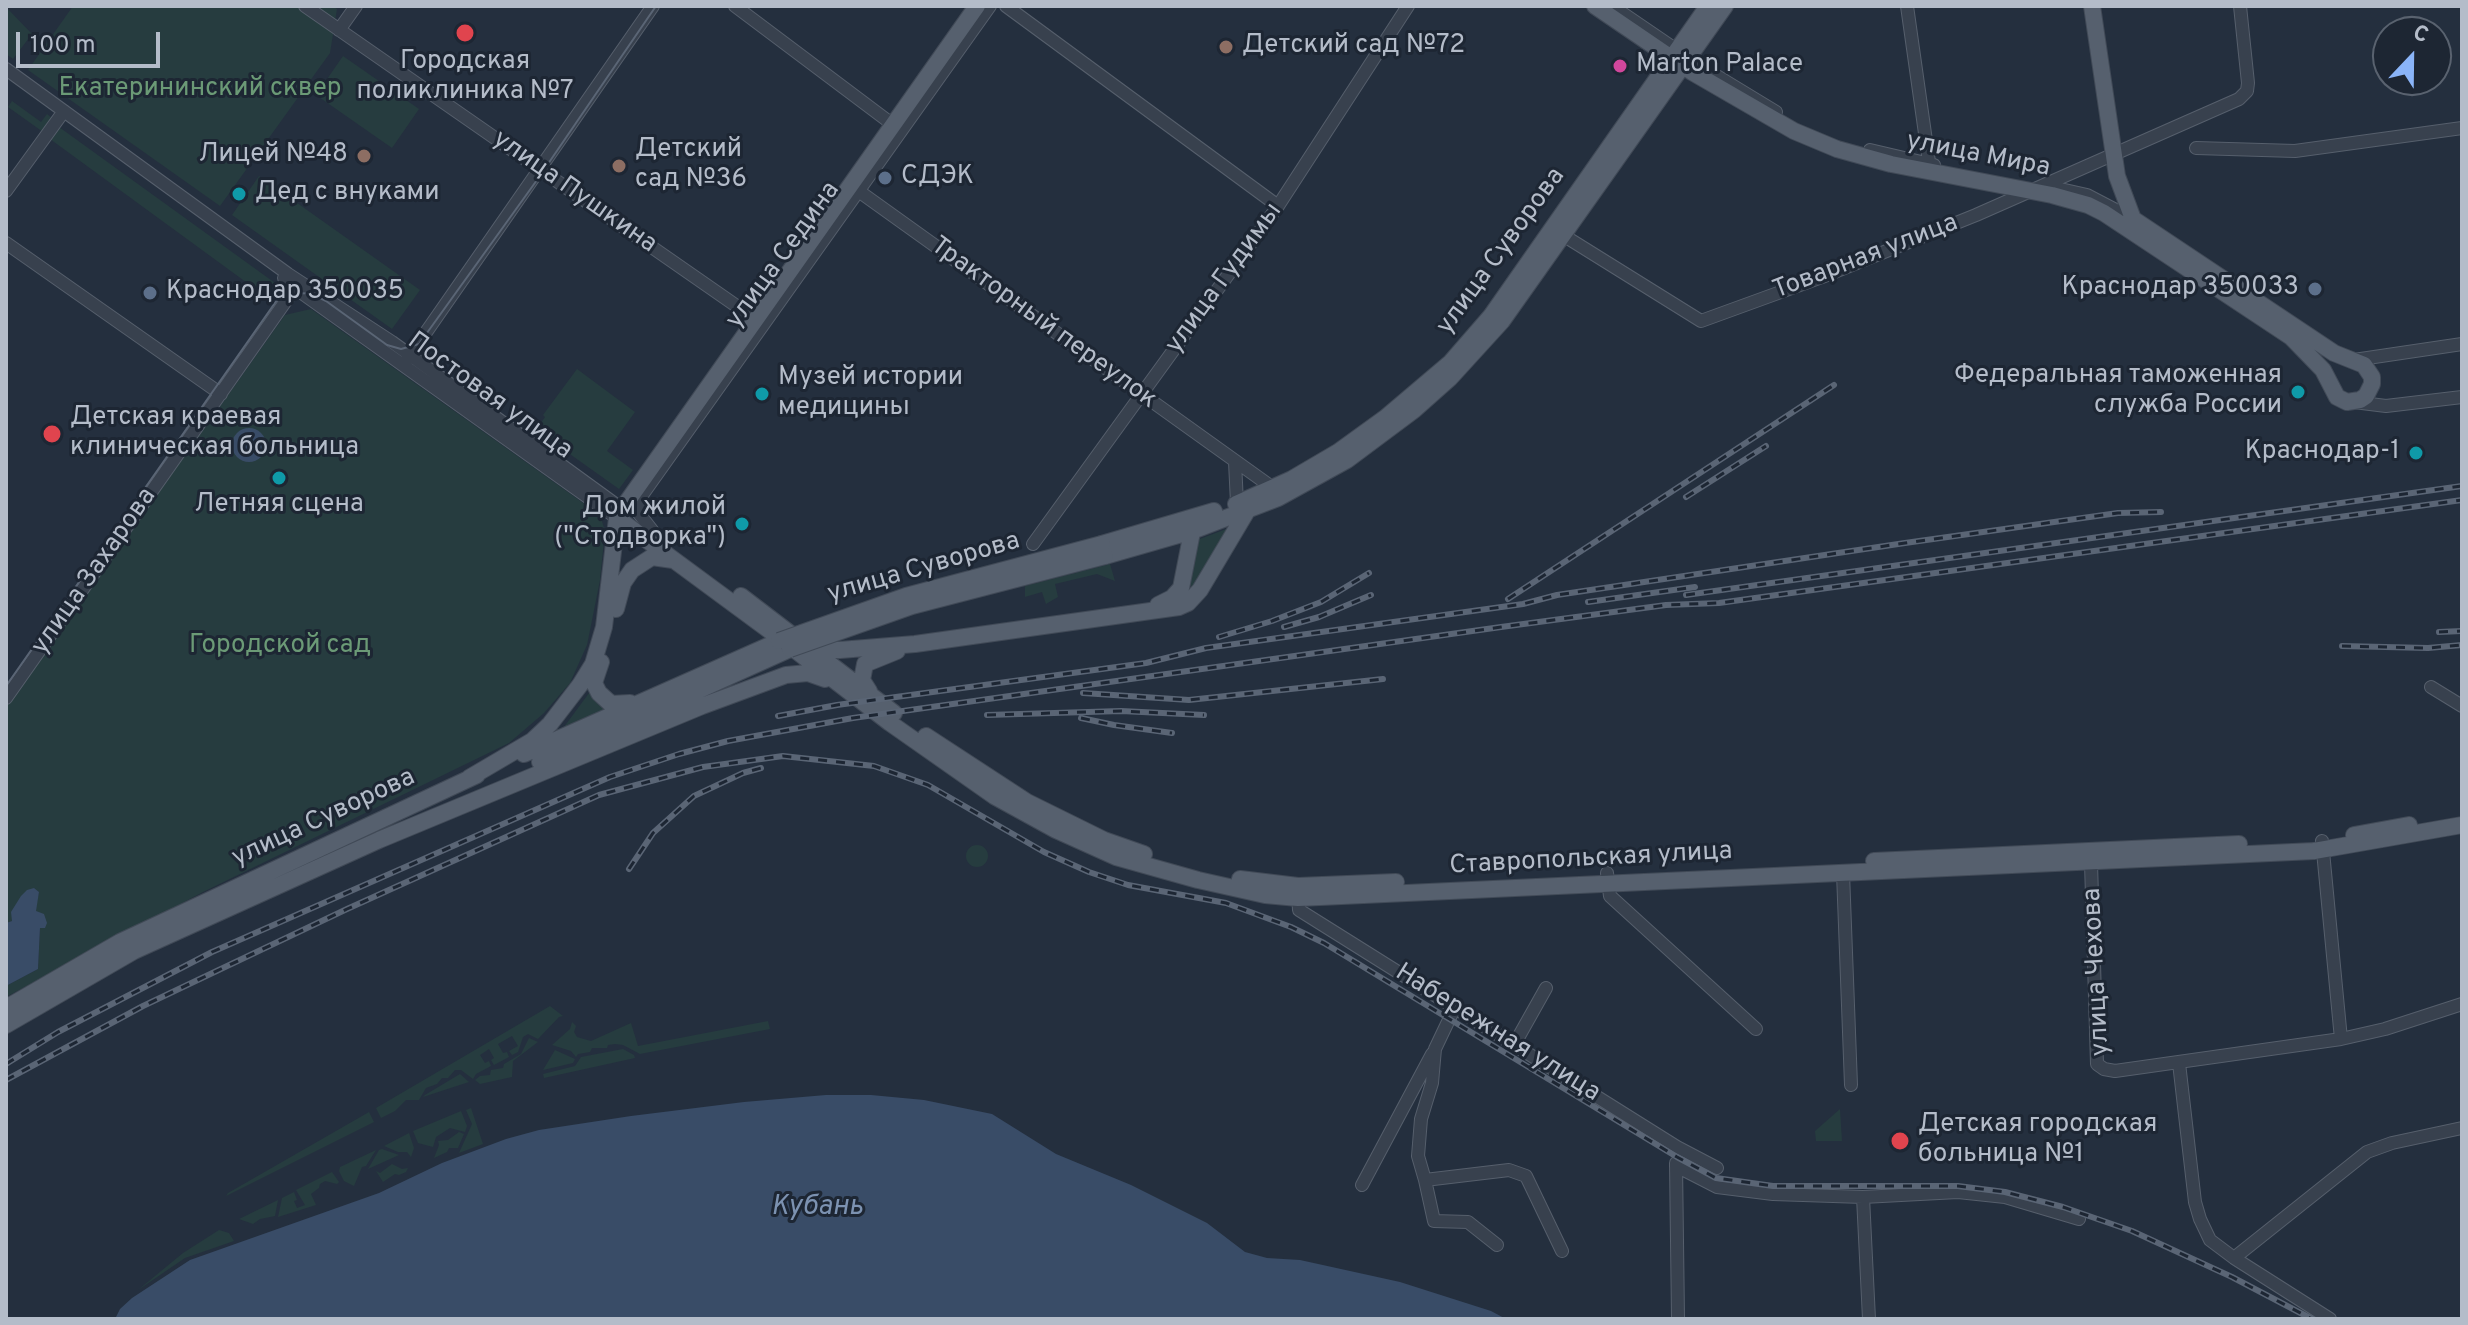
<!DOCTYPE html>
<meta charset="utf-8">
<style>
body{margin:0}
#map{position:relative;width:2468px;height:1325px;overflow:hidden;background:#242f3e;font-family:Overpass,sans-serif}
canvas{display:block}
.frame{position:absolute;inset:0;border:8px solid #b4bcc9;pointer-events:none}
.north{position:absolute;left:2372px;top:16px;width:80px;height:80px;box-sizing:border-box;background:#1d2633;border:2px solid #59626f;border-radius:50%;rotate:22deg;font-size:22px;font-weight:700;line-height:32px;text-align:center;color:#b4bcc9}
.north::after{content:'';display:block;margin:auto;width:28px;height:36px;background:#8ab4f8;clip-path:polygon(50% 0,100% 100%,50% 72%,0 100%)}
.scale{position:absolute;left:16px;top:32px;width:144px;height:36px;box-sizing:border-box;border:4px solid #b4bcc9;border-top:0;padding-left:10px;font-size:24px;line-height:28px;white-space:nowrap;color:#b4bcc9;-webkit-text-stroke:6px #1d2633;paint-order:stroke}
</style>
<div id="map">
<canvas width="2468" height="1325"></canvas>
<div class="frame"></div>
<div class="north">С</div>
<div class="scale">100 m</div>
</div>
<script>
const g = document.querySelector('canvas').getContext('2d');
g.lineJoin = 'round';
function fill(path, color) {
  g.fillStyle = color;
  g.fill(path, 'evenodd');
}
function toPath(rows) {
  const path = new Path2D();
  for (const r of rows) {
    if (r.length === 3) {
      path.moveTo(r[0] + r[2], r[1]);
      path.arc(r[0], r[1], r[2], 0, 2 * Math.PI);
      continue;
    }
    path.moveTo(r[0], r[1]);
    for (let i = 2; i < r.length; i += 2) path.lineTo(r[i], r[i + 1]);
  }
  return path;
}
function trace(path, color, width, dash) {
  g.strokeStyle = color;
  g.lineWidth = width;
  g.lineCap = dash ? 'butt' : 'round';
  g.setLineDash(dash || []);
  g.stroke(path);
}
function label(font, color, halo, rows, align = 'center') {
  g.font = font + ' Overpass,sans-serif';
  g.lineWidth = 6;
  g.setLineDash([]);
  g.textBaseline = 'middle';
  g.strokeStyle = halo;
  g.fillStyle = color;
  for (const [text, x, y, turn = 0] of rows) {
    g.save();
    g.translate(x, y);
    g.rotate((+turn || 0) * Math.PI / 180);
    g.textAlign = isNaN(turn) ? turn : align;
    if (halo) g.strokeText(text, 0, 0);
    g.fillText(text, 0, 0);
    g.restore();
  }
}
fill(toPath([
 [73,6,332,6,337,9,330,53,220,206,28,70],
 [6,7,32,34,13,59,6,54],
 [343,56,419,109,392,148,316,95],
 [12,101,41,122,47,114,53,119,43,132,8,107],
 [59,127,275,283,265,296,50,139],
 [259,176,420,290,392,329,232,215],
 [311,309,600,515,605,531,600,580,587,645,570,683,544,713,509,743,203,892,6,997,6,986,38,969,40,928,35,911,39,892,34,888,12,921,6,923,6,707,285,315],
 [577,369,635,412,607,451,633,470,619,489,536,430,545,417,543,415],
 [1229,528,1191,591,1190,575,1197,540],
 [1110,564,1115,581,1097,574,1055,584,1058,597,1046,604,1042,592,1025,597,1025,586],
 [592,689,611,708,561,731],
 [977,856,11],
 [550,1006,563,1016,559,1017,538,1039,528,1034,523,1037,518,1052,512,1055,509,1051,518,1046,512,1036,498,1044,503,1053,507,1052,509,1057,494,1065,491,1060,494,1058,489,1049,480,1055,485,1063,489,1061,491,1066,476,1074,473,1079,461,1070,455,1070,448,1078,442,1078,437,1084,426,1088,419,1100,406,1100,395,1111,381,1118,376,1108],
 [768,1021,770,1029,640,1054,623,1045,615,1044,608,1045,607,1048,592,1048,590,1052,578,1054,576,1057,571,1051,552,1045,570,1029,572,1022,576,1026,574,1032,577,1037,591,1041,631,1023,638,1046],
 [529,1038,538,1042,513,1061,512,1077,480,1084,475,1080,480,1076,490,1075,491,1070,503,1068,504,1064,521,1054],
 [623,1049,634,1055,635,1058,544,1078,543,1074,575,1066,581,1057],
 [555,1050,575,1059,573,1063,543,1070],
 [460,1074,469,1082,423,1097,425,1095],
 [471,1108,483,1144,459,1153,472,1124,466,1110],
 [1840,1109,1842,1141,1816,1141,1815,1131],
 [461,1111,467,1126,465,1132,450,1128,436,1137,433,1147,418,1143,413,1131],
 [369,1112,374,1122,226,1196,228,1193],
 [459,1132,464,1134,458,1148,449,1148,447,1152,434,1158,439,1145,438,1141,448,1140],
 [409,1133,414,1148,411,1157,407,1152,398,1152,384,1146],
 [382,1149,399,1155,368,1169,379,1150],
 [376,1150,366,1166,362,1167,354,1186,344,1181,339,1171,340,1167],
 [392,1164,402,1169,408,1168,406,1172,399,1175,395,1174,383,1182,376,1171,380,1173],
 [332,1172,339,1182,337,1184,325,1181,320,1184,319,1188,311,1194,316,1205,278,1217,282,1198,294,1192,297,1200,294,1201,297,1208,305,1205,296,1190],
 [278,1200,275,1216,260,1219,253,1224,239,1219],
 [219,1230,229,1233,234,1241,185,1258,138,1290,183,1253]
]), '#263c3f');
fill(toPath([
 [249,445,17],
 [34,888,39,892,36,911,44,914,47,923,45,928,40,928,38,969,6,986,6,923,12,921,11,912,21,896,27,890],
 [826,1095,871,1095,924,1100,992,1114,1056,1154,1131,1185,1207,1223,1245,1252,1267,1258,1300,1260,1400,1282,1491,1311,1506,1319,115,1319,120,1309,132,1298,190,1260,379,1193,442,1163,506,1139,539,1130,631,1116,744,1102]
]), '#394c67');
const minor = toPath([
 [305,6,761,323],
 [735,6,900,130],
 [1006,6,1278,206],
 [1612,6,1697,64,1776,112],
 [1907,6,1930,169],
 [339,30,356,6],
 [6,69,288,274,392,342,622,509],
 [2196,148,2295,151,2462,128],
 [1870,150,1934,165],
 [2047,186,2087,195,2133,219],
 [853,187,1273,488,1275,492],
 [6,191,64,111],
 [1558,232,1701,321,1822,277,1976,215,2239,99,2247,91,2248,83,2240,6],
 [6,243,221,394],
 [284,278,295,288,617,518],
 [2354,360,2462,344],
 [406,361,653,6],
 [2354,402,2386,406,2462,397],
 [1235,462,1237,503],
 [655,534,637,511,640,498,990,6],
 [1033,544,1278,206,1408,6],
 [2431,687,2462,706],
 [6,698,295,288],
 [2322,841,2341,1039],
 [2091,863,2097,1064,2104,1069,2115,1071,2341,1039,2385,1029,2462,1004],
 [1607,873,1610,896,1756,1029],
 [1843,873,1851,1085],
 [1298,893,1299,910,1677,1147,1717,1168],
 [1455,1007,1435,1049,1432,1083,1421,1119,1418,1156,1425,1180,1509,1170,1526,1176,1562,1251],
 [1514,1045,1546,988],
 [2179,1063,2195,1202,2200,1219,2210,1240,2234,1258,2330,1319],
 [1676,1163,1678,1319],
 [1676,1166,1717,1187,1773,1194,1863,1197,1958,1192,2005,1197,2079,1219],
 [1425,1180,1434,1221,1468,1222,1497,1245],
 [1362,1185,1432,1054],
 [1863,1197,1869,1319],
 [2234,1258,2367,1152,2392,1143,2462,1128]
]);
const major = toPath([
 [1595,6,1692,72,1794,131,1837,149,1891,164,2052,195,2088,205,2104,213,2291,337,2323,370,2337,397,2347,402,2360,400,2366,396,2372,384,2372,377,2364,365,2334,353,2133,219,2117,176,2092,6],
 [1236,504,1292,479,1338,452,1385,418,1451,362,1491,316,1708,6],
 [617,518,777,636,890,723,994,796,1056,830,1116,857,1198,880,1265,895,1298,898,1342,896,2314,851,2462,825],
 [1102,544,1214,511],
 [1105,556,1192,531,1278,498,1347,460,1414,410,1450,378,1502,321,1725,6],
 [741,596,894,713],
 [1158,605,1172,598,1181,588,1194,522],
 [616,609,623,583,632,570,652,557,673,560],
 [815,649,840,650,915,644,1179,607,1188,603,1200,590,1247,511],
 [601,662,594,683,599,693,611,704,630,703],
 [869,691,862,680,865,664,897,651],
 [926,736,1027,802,1104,840,1144,854],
 [524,754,779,641],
 [540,762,790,649],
 [469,778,532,741,550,724,580,685,593,664,604,627,617,518,622,509,977,6],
 [2354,835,2409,825],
 [1874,861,2239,844],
 [1240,879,1298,886,1396,882],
 [6,1008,120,942,477,775],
 [6,1025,134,951,379,840,702,706,786,675,808,673,825,679]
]);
trace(minor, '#565f6c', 14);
trace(major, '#414a57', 18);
trace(minor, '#38414e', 12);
trace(major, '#56606e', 16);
trace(toPath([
 [6,686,277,300,291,294,310,293,326,301,387,345,401,349,419,344,537,180,656,6]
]), '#5a6575', 2);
const rail = toPath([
 [1686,497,1766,446],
 [1686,595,2462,486],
 [1508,599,1834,385],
 [1588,602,1695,587],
 [1284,627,1319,617,1371,595],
 [2439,632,2462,631],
 [1219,637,1272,621,1321,602,1369,573],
 [2342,646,2428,648,2462,645],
 [1083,693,1189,700,1383,679],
 [987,715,1121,711,1204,715],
 [778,716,837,705,1146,663,1206,648,1523,604,1557,595,1905,543,2118,513,2161,512],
 [1081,718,1114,725,1172,733],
 [629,869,653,833,694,796,743,773,761,768],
 [6,1064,58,1032,212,952,610,777,679,754,728,741,853,718,1501,627,1666,605,1719,603,2462,500],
 [6,1080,143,1006,347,909,599,795,703,767,783,756,874,766,928,785,1044,852,1089,872,1128,885,1226,903,1291,927,1324,943,1677,1157,1716,1178,1773,1186,1958,1186,2005,1192,2063,1207,2132,1231,2232,1277,2312,1319]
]);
trace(rail, '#5a6575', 6);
trace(rail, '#1d2633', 3, [9]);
const majorBridge = toPath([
 [779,641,906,596,1102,544],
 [790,649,912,606,1105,556]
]);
trace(majorBridge, '#414a57', 18, []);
trace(majorBridge, '#56606e', 16);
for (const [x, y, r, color] of [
 [465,33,10,"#e0444e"],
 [1226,47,8,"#8d6e63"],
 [1620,66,8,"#d1479c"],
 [364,156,8,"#8d6e63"],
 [619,166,8,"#8d6e63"],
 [885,178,8,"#5c6f8a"],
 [239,194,8,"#0f9aa8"],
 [2315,289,8,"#5c6f8a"],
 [150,293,8,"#5c6f8a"],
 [2298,392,8,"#0f9aa8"],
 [762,394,8,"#0f9aa8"],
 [52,434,10,"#e0444e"],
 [2416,453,8,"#0f9aa8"],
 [279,478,8,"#0f9aa8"],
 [742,524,8,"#0f9aa8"],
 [1900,1141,10,"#e0444e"]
]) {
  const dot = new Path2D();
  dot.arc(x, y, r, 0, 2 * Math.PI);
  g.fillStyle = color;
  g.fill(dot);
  trace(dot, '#1d2633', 3);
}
label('26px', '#b4bcc9', '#1d2633', [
 ["Детский сад №72",1242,47],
 ["Городская",465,63,"center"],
 ["поликлиника №7",465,93,"center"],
 ["Marton Palace",1636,66],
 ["Детский",635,151],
 ["сад №36",635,181],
 ["Лицей №48",348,156,"right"],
 ["СДЭК",901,178],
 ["Дед с внуками",255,194],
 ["Краснодар 350033",2299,289,"right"],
 ["Краснодар 350035",166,293],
 ["Федеральная таможенная",2282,377,"right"],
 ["служба России",2282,407,"right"],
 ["Музей истории",778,379],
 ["медицины",778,409],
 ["Детская краевая",70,419],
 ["клиническая больница",70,449],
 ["Краснодар-1",2400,453,"right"],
 ["Летняя сцена",279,506,"center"],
 ["Дом жилой",726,509,"right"],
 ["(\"Стодворка\")",726,539,"right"],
 ["Детская городская",1918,1126],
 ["больница №1",1918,1156]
], 'left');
label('26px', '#6b9a76', '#1d2633', [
 ["Екатерининский сквер",200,90],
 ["Городской сад",280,647]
]);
label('26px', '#b4bcc9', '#1d2633', [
 ["улица Мира",1978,156,11],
 ["улица Пушкина",574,193,35],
 ["улица Суворова",1502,252,-54],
 ["улица Седина",784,256,-54],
 ["Товарная улица",1866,258,-21],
 ["улица Гудимы",1225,279,-54],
 ["Тракторный переулок",1043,324,36],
 ["Постовая улица",489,397,36],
 ["улица Суворова",924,569,-16],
 ["улица Захарова",95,572,-55],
 ["улица Суворова",324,819,-25],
 ["Ставропольская улица",1591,860,-3],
 ["улица Чехова",2098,972,-93],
 ["Набережная улица",1497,1034,32]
]);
label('italic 28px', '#7c92b1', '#1d2633', [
 ["Кубань",817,1208]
]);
</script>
